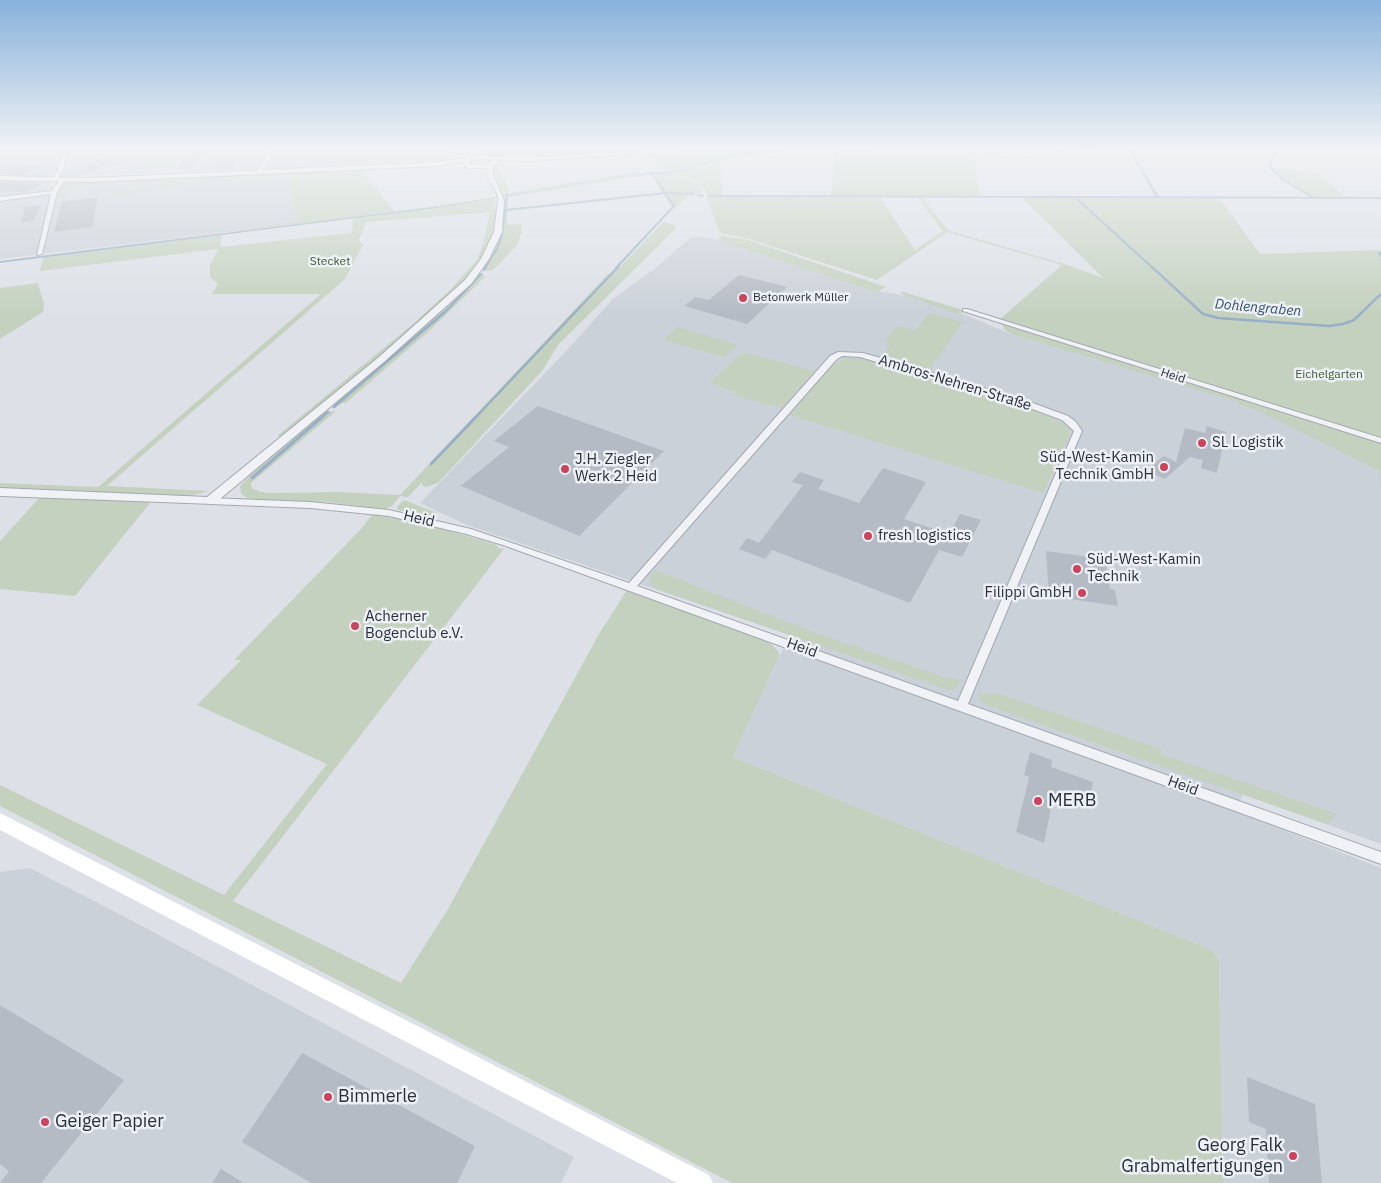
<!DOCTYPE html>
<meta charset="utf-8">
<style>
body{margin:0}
canvas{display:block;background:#dde1e7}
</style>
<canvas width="1381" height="1183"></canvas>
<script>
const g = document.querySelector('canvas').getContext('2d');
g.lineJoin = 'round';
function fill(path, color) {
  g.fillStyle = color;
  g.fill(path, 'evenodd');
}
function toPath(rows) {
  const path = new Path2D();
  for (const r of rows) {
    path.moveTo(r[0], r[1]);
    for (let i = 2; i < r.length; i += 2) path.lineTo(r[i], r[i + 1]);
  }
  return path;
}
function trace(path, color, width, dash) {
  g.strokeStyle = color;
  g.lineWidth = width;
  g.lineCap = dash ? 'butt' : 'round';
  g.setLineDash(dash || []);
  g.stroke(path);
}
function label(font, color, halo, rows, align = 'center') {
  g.font = font + ' "IBM Plex Sans",sans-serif';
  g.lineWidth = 5;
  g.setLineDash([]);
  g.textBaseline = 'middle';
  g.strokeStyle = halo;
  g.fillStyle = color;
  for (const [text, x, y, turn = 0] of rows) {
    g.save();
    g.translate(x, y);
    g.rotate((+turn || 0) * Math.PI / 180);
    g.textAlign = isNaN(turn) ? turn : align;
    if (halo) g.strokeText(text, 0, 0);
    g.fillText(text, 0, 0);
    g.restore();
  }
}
fill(toPath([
 [0,150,447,150,447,160,62,177,0,175],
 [229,175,288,176,297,221,170,239,0,259,0,179,50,182,50,187,113,180],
 [696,236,721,240,740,248,870,290,903,295,963,314,1011,334,1381,444,1381,844,1242,794,1239,813,1381,868,1381,1183,1223,1183,1219,960,1212,950,733,757,779,656,792,636,467,525,420,503,569,348,613,299,657,267,689,239],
 [30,868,125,917,574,1157,561,1183,0,1183,0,872]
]), '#cbd1d9');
fill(toPath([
 [135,150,181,150,163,170,139,167,150,154,131,155],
 [478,150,634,150,637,151,636,153,540,158,494,157,484,155,482,154,484,152,481,153],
 [720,150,764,150,719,157,695,167,673,171,646,155],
 [778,150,796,150,765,153,719,162,723,196,713,197,881,198,915,250,943,231,918,198,923,198,944,226,950,231,1064,264,1103,278,1023,198,1220,199,1260,254,1381,250,1381,442,1362,438,1381,444,1381,493,1380,471,1259,411,1238,404,1238,402,1011,334,1005,330,1000,319,1062,265,947,232,877,280,749,239,722,233,719,231,707,198,710,197,707,196,704,188,697,182,675,172,695,169,726,157],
 [836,150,952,153,1095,150,973,154,980,195,984,196,1155,196,1128,150,1132,150,1159,196,1309,197,1278,177,1268,167,1318,173,1343,196,1381,197,1381,199,785,196,831,195],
 [522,161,496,167,506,182,509,193,624,174,669,172,634,174,505,195,493,174,491,167],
 [360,168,395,212,170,239,297,221,288,176,238,179,226,178,228,176,217,176,213,180,127,194,108,193,162,187,162,184,157,180,110,182,67,188,65,195,58,196,62,184,67,182],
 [671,173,694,182,699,185,702,192,689,195,676,207,671,207,652,175,647,175,508,197,507,225,522,224,522,229,518,244,493,270,486,271,482,270,492,256,501,234,505,196,632,175],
 [495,198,496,214,492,235,483,257,459,286,385,352,283,436,277,436,413,324,451,289,477,260,483,244,490,212,366,222,359,240,363,245,345,279,107,486,209,491,189,496,0,488,0,483,98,487,321,294,212,294,218,284,210,277,210,265,218,250,217,249,40,271,43,257,222,235,220,247,352,233,353,218],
 [663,222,674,225,676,228,558,345,542,371,438,483,426,487,422,485,422,482,408,497,400,496,392,506,385,509,326,502,257,499,247,498,241,493,240,486,254,471,321,413,336,411,251,483,252,488,261,492,271,493,340,492,400,495,608,274,613,274],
 [721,236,748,240,886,287,879,291,870,290,740,248,721,240,719,237],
 [479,273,484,274,483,276,486,276,430,330,346,403,342,403,334,408,331,407,454,301],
 [38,283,44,304,43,312,0,339,0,288],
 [900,291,963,310,964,312,958,314,903,295],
 [929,313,963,322,927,372,880,359,890,345,884,342,897,326,915,331],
 [678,327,738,345,724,357,663,340],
 [743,352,814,371,782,408,733,395,736,392,710,383],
 [845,358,860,358,967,390,1030,409,1063,423,1069,429,1070,434,1043,493,789,415,833,365],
 [40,497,144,501,150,503,75,596,0,589,0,541],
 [404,500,432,511,437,513,430,516,398,510,397,507],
 [372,515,401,519,446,530,497,545,498,548,504,549,233,901,401,983,448,909,599,634,627,590,769,642,779,652,779,656,733,757,1212,950,1219,960,1223,1183,732,1183,0,806,0,785,224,895,327,764,197,705,241,660,234,660,361,529],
 [655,570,808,630,943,677,962,680,953,690,945,689,657,589,652,585,649,578],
 [997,693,1161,749,1161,754,1337,814,1327,824,986,705,979,699,978,694]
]), '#c4d1bf');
fill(toPath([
 [764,150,778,150,726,157,689,170,666,174,632,175,435,208,0,263,0,261,441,206,634,174,673,171,695,167,719,157]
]), '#98b0c7');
trace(toPath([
 [1130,150,1157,197],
 [1277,150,1270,166,1282,179,1312,197],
 [697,195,703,196],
 [708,196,1381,198],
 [1077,199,1153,268],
 [506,210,666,193,693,194],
 [1381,253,1379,253,1381,256],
 [485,268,497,249,502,235,507,195],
 [616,268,674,206,652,173]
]), '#98b0c7', 2);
trace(toPath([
 [1152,267,1203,314,1218,318,1329,326,1343,324,1354,320,1381,294],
 [484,270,486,267],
 [334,407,446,311,481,274],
 [320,419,328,412],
 [474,419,618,267]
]), '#98b0c7', 2.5);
trace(toPath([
 [431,464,475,418],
 [252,478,321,418]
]), '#98b0c7', 3);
fill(toPath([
 [193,150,211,150,191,169,176,170],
 [229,155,241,155,231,168,214,169,223,157],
 [130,157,121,166,101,167,94,173,80,174,96,158],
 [0,165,40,166,25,175,0,174],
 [0,182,11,182,41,184,26,192,0,191],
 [98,197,92,227,54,232,62,202],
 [41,205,34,220,21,222,25,207],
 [739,275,787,287,747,324,684,306,695,297,709,300],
 [538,406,664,451,579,536,461,486,509,447,494,441],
 [1207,426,1226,432,1217,473,1201,468,1203,460,1190,457,1165,479,1146,470,1164,456,1176,462,1185,428,1205,433],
 [883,468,926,482,904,519,949,534,960,514,981,520,962,557,939,550,910,603,772,550,765,559,739,549,747,538,759,543,803,485,792,482,800,472,824,480,818,489,859,503],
 [1046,551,1105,559,1110,589,1115,590,1118,606,1049,596],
 [1030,752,1052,760,1051,767,1093,782,1089,807,1054,794,1044,843,1016,832,1029,777,1024,775],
 [0,1005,124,1080,41,1183,0,1183,9,1171,0,1164],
 [302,1053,475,1146,457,1183,311,1183,242,1142],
 [1247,1077,1315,1104,1322,1183,1269,1183,1266,1129,1249,1122],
 [221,1169,244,1183,212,1183]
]), '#b5bbc4');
const minor = toPath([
 [64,150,68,150,62,172,55,181,51,181,57,172,64,150],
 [270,150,275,150,261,173,257,173,270,150],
 [60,179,65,180,57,192,42,254,37,255,51,194,0,201,0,197,52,191,60,179],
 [963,309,967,309,1381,438,1381,443,963,311,963,309],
 [838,352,863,353,1022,399,1068,416,1076,422,1082,431,968,704,1381,852,1381,864,503,545,466,534,389,516,310,508,210,504,206,501,210,498,310,502,389,510,471,529,629,583,830,356,838,352],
 [842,356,860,357,1016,403,1062,420,1074,431,958,701,637,586,836,360,842,356]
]);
const tertiary = toPath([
 [470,150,476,150,475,156,529,157,663,150,706,150,529,161,499,160,498,163,493,165,493,175,504,200,502,232,489,259,471,284,385,361,214,504,0,496,0,488,207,497,379,357,465,280,481,259,494,232,498,200,497,194,487,175,487,168,468,168,463,162,437,166,89,182,0,180,0,176,89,178,437,162,467,158,470,150],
 [488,159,493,161,483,165,470,164,469,162,473,160,488,159]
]);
trace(minor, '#a3a8b1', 2);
trace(tertiary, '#a3a8b1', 2);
fill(minor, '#f0f2f5');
fill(tertiary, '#f0f2f5');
fill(toPath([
 [0,813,709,1175,713,1183,677,1183,0,830,0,813]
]), '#fff');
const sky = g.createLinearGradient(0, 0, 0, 316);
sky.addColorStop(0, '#88b2db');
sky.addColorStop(0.47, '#f0f2f4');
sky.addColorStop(1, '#f0f2f400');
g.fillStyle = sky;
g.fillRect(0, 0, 1381, 316);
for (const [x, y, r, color] of [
 [743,298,5,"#cb435c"],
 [1202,443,5,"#cb435c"],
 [1164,467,5,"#cb435c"],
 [565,469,5,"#cb435c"],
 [868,536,5,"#cb435c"],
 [1077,569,5,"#cb435c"],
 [1082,593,5,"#cb435c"],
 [355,626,5,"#cb435c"],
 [1038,801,5,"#cb435c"],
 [328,1097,5,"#cb435c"],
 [45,1122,5,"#cb435c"],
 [1293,1156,5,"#cb435c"]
]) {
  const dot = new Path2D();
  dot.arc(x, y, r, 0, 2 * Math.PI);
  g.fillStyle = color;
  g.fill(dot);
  trace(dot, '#edf0f5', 2);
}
label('12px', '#3d5935', '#edf0f5', [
 ["Stecket",330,262],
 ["Eichelgarten",1329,375]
]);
label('12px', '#27303d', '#edf0f5', [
 ["Betonwerk Müller",753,298]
], 'left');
label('12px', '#27303d', '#edf0f5', [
 ["Heid",1173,376,18]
]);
label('italic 14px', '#325070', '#edf0f5', [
 ["Dohlengraben",1258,308,5]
]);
label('15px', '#27303d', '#edf0f5', [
 ["Ambros-Nehren-Straße",955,383,17],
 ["Heid",419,519,13],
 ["Heid",802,648,20],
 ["Heid",1183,786,20]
]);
label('15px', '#27303d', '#edf0f5', [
 ["SL Logistik",1212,443],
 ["Süd-West-Kamin",1154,458,"right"],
 ["Technik GmbH",1154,475,"right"],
 ["J.H. Ziegler",575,460],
 ["Werk 2 Heid",575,477],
 ["fresh logistics",878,536],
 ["Süd-West-Kamin",1087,560],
 ["Technik",1087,577],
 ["Filippi GmbH",1072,593,"right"],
 ["Acherner",365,617],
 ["Bogenclub e.V.",365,634]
], 'left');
label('18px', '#27303d', '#edf0f5', [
 ["MERB",1048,801],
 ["Bimmerle",338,1097],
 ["Geiger Papier",55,1122],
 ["Georg Falk",1283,1146,"right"],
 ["Grabmalfertigungen",1283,1167,"right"]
], 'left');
</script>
